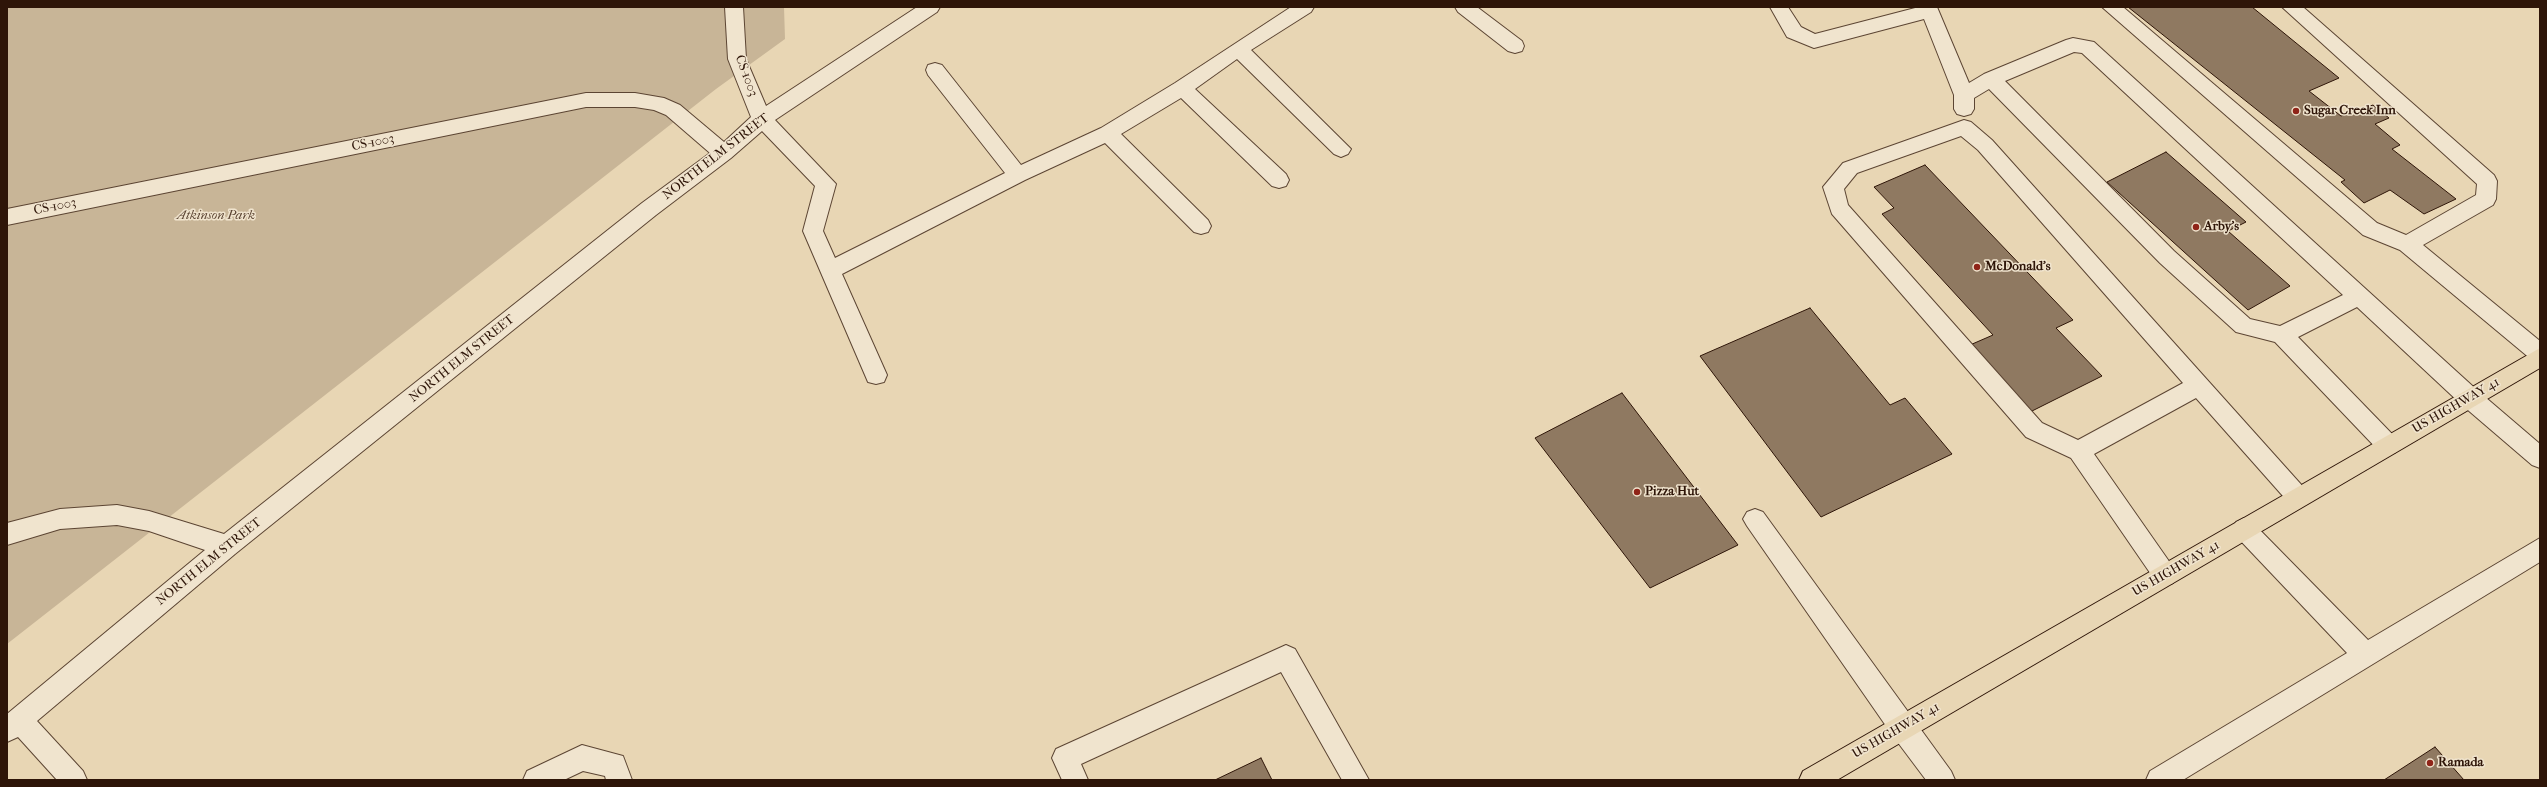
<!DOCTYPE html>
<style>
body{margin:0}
#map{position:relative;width:2547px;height:787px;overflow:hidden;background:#e8d6b4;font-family:"IM FELL French Canon",serif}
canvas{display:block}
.frame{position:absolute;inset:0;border:8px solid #2e1508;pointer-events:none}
</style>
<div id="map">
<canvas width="2547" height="787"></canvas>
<div class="frame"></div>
</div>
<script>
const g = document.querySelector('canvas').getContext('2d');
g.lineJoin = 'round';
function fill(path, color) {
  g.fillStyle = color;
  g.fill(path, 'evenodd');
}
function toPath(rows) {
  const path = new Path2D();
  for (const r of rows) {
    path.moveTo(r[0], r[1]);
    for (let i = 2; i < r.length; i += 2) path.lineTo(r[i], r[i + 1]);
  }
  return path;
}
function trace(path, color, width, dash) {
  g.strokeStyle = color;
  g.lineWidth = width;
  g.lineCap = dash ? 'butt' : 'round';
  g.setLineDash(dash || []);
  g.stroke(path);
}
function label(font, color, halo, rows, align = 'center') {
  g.font = font + ' "IM FELL French Canon",serif';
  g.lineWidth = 3;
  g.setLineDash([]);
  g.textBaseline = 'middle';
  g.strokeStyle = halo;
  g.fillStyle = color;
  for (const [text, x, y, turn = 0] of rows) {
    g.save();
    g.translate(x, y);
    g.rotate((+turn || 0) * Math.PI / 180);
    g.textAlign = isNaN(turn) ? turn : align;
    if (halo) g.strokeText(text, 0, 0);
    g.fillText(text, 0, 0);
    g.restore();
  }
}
fill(toPath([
 [7,7,784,7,785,39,716,89,7,644]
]), '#c8b597');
const building = toPath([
 [2128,7,2252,7,2339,78,2309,91,2341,116,2373,105,2389,118,2375,124,2400,145,2392,149,2456,199,2424,214,2390,190,2364,203,2341,182,2345,180,2128,7],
 [2166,152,2246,222,2228,231,2290,286,2248,310,2107,182,2166,152],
 [1925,165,2073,320,2056,328,2102,376,2030,412,1970,345,1993,335,1882,214,1894,208,1874,187,1925,165],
 [1810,308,1890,405,1905,398,1952,454,1821,517,1700,356,1810,308],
 [1622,393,1738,545,1650,588,1535,438,1622,393],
 [2435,747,2464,780,2384,780,2435,747],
 [1261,758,1272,780,1215,780,1261,758]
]);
fill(building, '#8f7961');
trace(building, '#2e1508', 1);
const minor = toPath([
 [725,7,743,7,746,59,766,106,917,7,940,7,937,12,775,120,836,184,823,231,835,258,1005,173,928,75,926,70,928,65,935,63,942,65,1021,165,1101,128,1175,83,1291,7,1314,7,1311,12,1251,50,1351,149,1348,154,1341,157,1334,154,1237,59,1195,89,1286,174,1289,180,1286,186,1279,188,1272,186,1181,98,1121,134,1208,220,1211,226,1208,232,1201,234,1194,232,1105,143,1025,180,842,274,887,375,884,382,876,384,868,382,865,375,803,231,815,186,762,131,731,158,656,215,235,554,37,721,83,771,87,780,57,780,18,737,7,742,7,714,205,550,149,531,117,525,60,529,7,545,7,523,60,509,117,505,149,511,224,534,642,203,710,153,666,115,654,110,635,107,586,107,7,225,7,209,586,93,635,93,664,98,680,105,724,142,751,117,728,59,725,7],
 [1455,7,1477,7,1522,41,1524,46,1522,51,1515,53,1508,51,1458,12,1455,7],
 [1770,7,1788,7,1801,27,1815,34,1919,7,1937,7,1969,83,1984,74,2066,40,2073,38,2094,42,2478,391,2540,444,2540,468,2532,465,2462,405,2357,307,2298,337,2396,438,2399,445,2396,452,2388,455,2380,452,2275,342,2236,332,2160,263,1989,89,1974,98,1974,109,1971,114,1964,116,1957,114,1954,109,1954,95,1924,19,1814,48,1787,37,1770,7],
 [2074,52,2082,53,2343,295,2280,326,2250,319,2174,251,2005,81,2074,52],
 [2102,7,2123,7,2377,223,2406,235,2476,195,2477,184,2282,7,2303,7,2494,175,2497,181,2496,199,2493,205,2423,245,2540,341,2540,363,2532,360,2400,250,2363,235,2102,7],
 [1964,120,1971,122,1992,140,2306,490,2309,497,2306,504,2298,507,2290,504,2196,398,2094,454,2173,567,2177,575,2173,583,2165,586,2157,583,2071,458,2026,437,1832,214,1823,187,1843,163,1964,120],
 [1961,136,1978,150,2183,383,2078,440,2042,423,1848,205,1844,189,1857,173,1961,136],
 [1755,509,1763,512,1951,771,1955,780,1926,780,1893,736,1747,526,1743,519,1747,512,1755,509],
 [2244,518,2252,522,2368,640,2540,538,2540,562,2183,780,2146,780,2150,771,2347,653,2236,536,2232,529,2236,522,2244,518],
 [1286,645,1295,649,1369,780,1342,780,1281,672,1081,764,1088,780,1062,780,1052,758,1056,749,1286,645],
 [582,745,623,756,632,780,606,780,605,776,583,771,564,780,523,780,527,771,582,745]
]);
const highway = toPath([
 [2540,348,2540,368,1837,780,1799,780,1803,771,2540,348]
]);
trace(minor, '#5c4533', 2);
trace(highway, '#2e1508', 2);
fill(minor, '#f0e4ce');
fill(highway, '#e8d6b4');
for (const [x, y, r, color] of [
 [2296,111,4,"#8f2418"],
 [2196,227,4,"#8f2418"],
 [1977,267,4,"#8f2418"],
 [1637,492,4,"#8f2418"],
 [2430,763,4,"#8f2418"]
]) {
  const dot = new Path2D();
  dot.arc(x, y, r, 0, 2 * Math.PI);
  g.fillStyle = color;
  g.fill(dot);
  trace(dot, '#f0e4ce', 1.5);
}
label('13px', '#2e1508', '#f0e4ce', [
 ["CS-1003",746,76,70],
 ["CS-1003",373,143,-11],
 ["NORTH ELM STREET",716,157,-38],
 ["CS-1003",55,207,-11],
 ["NORTH ELM STREET",462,359,-39],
 ["US HIGHWAY 41",2456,406,-30],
 ["NORTH ELM STREET",209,562,-39],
 ["US HIGHWAY 41",2176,569,-30],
 ["US HIGHWAY 41",1896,731,-30]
]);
label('bold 13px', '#2e1508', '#f0e4ce', [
 ["Sugar Creek Inn",2304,111],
 ["Arby's",2204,227],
 ["McDonald's",1985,267],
 ["Pizza Hut",1645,492],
 ["Ramada",2438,763]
], 'left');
label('italic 13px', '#5c4533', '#f0e4ce', [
 ["Atkinson Park",216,216]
]);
</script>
